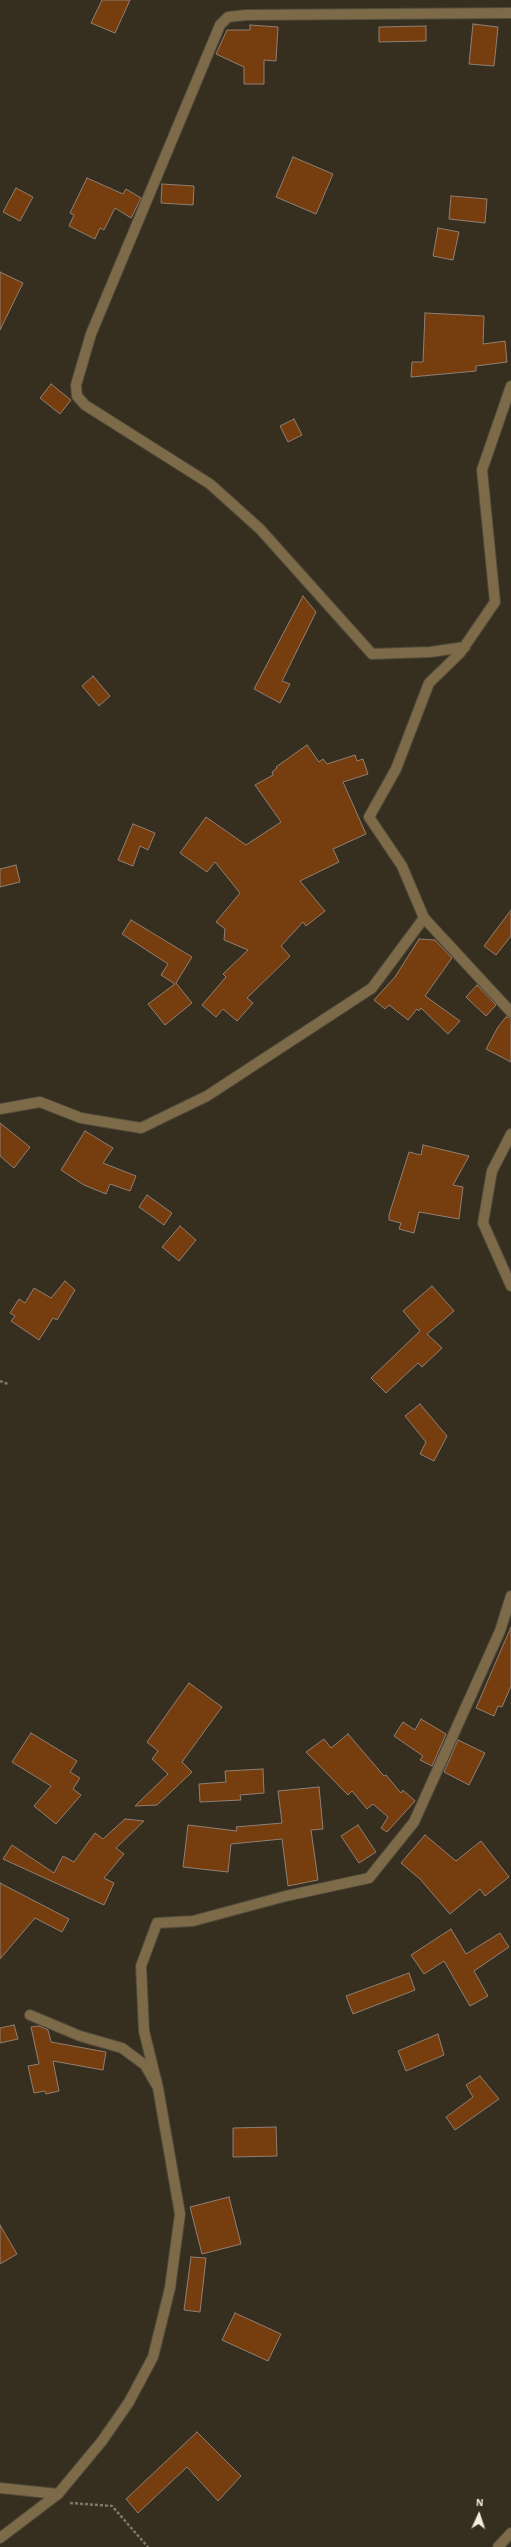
<!DOCTYPE html>
<style>
body{margin:0}
#map{position:relative;width:511px;height:2547px;overflow:hidden;background:#362f1f;font-family:"Alegreya Sans",sans-serif}
canvas{display:block}
.north{position:absolute;left:459px;top:2495px;width:40px;height:40px;-webkit-text-stroke:3px #362f1f;paint-order:stroke;rotate:3deg;font-size:11px;font-weight:700;line-height:16px;text-align:center;color:#f3eee4}
.north::after{content:'';display:block;margin:auto;width:14px;height:18px;background:#f3eee4;clip-path:polygon(50% 0,100% 100%,50% 72%,0 100%)}
</style>
<div id="map">
<canvas width="511" height="2547"></canvas>
<div class="north">N</div>
</div>
<script>
const g = document.querySelector('canvas').getContext('2d');
g.lineJoin = 'round';
function fill(path, color) {
  g.fillStyle = color;
  g.fill(path, 'evenodd');
}
function toPath(rows) {
  const path = new Path2D();
  for (const r of rows) {
    path.moveTo(r[0], r[1]);
    for (let i = 2; i < r.length; i += 2) path.lineTo(r[i], r[i + 1]);
  }
  return path;
}
function trace(path, color, width, dash) {
  g.strokeStyle = color;
  g.lineWidth = width;
  g.lineCap = dash ? 'butt' : 'round';
  g.setLineDash(dash || []);
  g.stroke(path);
}
const building = toPath([
 [102,0,130,0,115,33,91,23,102,0],
 [473,24,498,27,494,66,469,64,473,24],
 [250,25,278,27,276,61,264,60,264,84,244,84,244,67,216,54,227,30,250,30,250,25],
 [426,26,426,41,379,42,379,27,426,26],
 [293,157,333,174,316,214,276,197,293,157],
 [87,178,123,194,126,189,141,198,131,218,115,208,104,230,100,228,95,239,69,226,74,215,70,213,87,178],
 [162,184,194,186,193,205,161,203,162,184],
 [16,188,33,197,20,221,3,212,16,188],
 [451,196,487,199,485,223,449,219,451,196],
 [438,228,459,232,453,260,433,256,438,228],
 [0,272,23,283,0,330,0,272],
 [425,313,484,316,483,344,505,341,507,362,476,366,476,371,411,377,412,362,423,362,425,313],
 [51,384,71,400,60,414,40,398,51,384],
 [294,419,302,435,288,442,280,426,294,419],
 [303,596,316,612,282,681,290,684,280,703,254,689,303,596],
 [93,676,110,696,99,706,82,686,93,676],
 [307,745,319,762,323,759,327,764,355,755,357,761,363,759,368,774,343,782,366,834,333,849,339,862,300,881,325,911,306,926,303,922,281,946,290,956,247,998,253,1003,237,1021,223,1009,216,1017,202,1005,226,977,223,974,248,950,224,940,225,929,216,922,240,893,215,862,207,872,180,853,206,817,246,845,281,822,255,785,273,775,272,772,277,768,276,767,307,745],
 [133,824,155,833,148,850,140,846,133,866,118,860,133,824],
 [16,865,20,882,0,887,0,869,16,865],
 [511,910,511,936,496,955,484,946,511,910],
 [131,920,192,957,176,983,192,1003,165,1025,148,1004,175,984,161,975,168,964,122,934,131,920],
 [419,939,435,940,452,958,425,996,460,1021,448,1034,421,1008,419,1011,417,1009,408,1020,389,1005,385,1009,374,1000,395,977,419,939],
 [477,985,496,1005,486,1016,466,997,477,985],
 [506,1017,511,1018,511,1062,486,1049,498,1027,506,1017],
 [0,1123,30,1147,14,1168,0,1156,0,1123],
 [85,1131,113,1148,103,1163,136,1176,130,1191,110,1184,106,1194,84,1185,61,1170,85,1131],
 [423,1145,469,1156,453,1185,463,1187,459,1219,419,1212,414,1233,399,1229,401,1223,389,1220,389,1215,409,1152,421,1155,423,1145],
 [147,1195,172,1213,164,1225,139,1207,147,1195],
 [180,1226,196,1240,179,1261,162,1247,180,1226],
 [65,1281,75,1290,57,1320,53,1318,39,1340,11,1321,15,1316,10,1313,19,1299,25,1303,34,1288,51,1298,65,1281],
 [432,1286,454,1311,427,1334,442,1348,422,1367,418,1363,386,1393,371,1378,420,1331,403,1311,432,1286],
 [420,1404,447,1436,434,1461,420,1454,426,1442,405,1416,420,1404],
 [511,1627,511,1686,502,1707,498,1706,494,1716,476,1708,511,1627],
 [189,1683,222,1707,182,1762,192,1772,157,1805,135,1806,168,1774,152,1759,158,1751,147,1742,189,1683],
 [421,1719,446,1734,432,1766,420,1760,423,1756,394,1736,403,1722,415,1730,421,1719],
 [31,1733,77,1761,70,1772,80,1778,73,1789,81,1795,56,1824,34,1806,51,1786,12,1762,31,1733],
 [348,1734,384,1776,386,1775,401,1793,403,1790,415,1801,387,1832,381,1828,388,1817,373,1804,367,1809,352,1791,348,1795,306,1752,324,1739,331,1748,348,1734],
 [458,1740,485,1753,469,1785,444,1772,458,1740],
 [263,1769,264,1793,240,1795,241,1800,200,1802,199,1784,226,1782,225,1771,263,1769],
 [319,1787,323,1829,311,1830,318,1880,288,1886,282,1839,231,1844,228,1872,183,1867,188,1825,237,1831,236,1827,282,1823,278,1791,319,1787],
 [125,1819,144,1821,116,1848,124,1854,104,1878,114,1883,104,1905,3,1859,12,1845,54,1873,63,1856,74,1862,95,1833,103,1839,125,1819],
 [358,1825,376,1852,359,1863,341,1836,358,1825],
 [425,1835,456,1861,481,1841,509,1877,485,1896,480,1889,450,1914,420,1879,401,1863,425,1835],
 [0,1883,69,1919,62,1932,35,1918,0,1959,0,1883],
 [451,1929,466,1954,500,1933,509,1947,474,1971,488,1996,470,2006,444,1961,424,1974,411,1955,451,1929],
 [409,1973,415,1990,353,2014,346,1996,409,1973],
 [14,2025,18,2039,0,2043,0,2028,14,2025],
 [39,2026,48,2030,51,2042,106,2052,103,2070,53,2061,59,2091,46,2094,45,2091,34,2093,28,2066,39,2064,31,2027,39,2026],
 [438,2034,444,2055,406,2071,398,2051,438,2034],
 [480,2076,499,2099,455,2130,446,2117,473,2097,466,2085,480,2076],
 [276,2127,277,2156,233,2157,233,2128,276,2127],
 [229,2197,241,2244,202,2254,190,2207,229,2197],
 [0,2225,17,2254,0,2264,0,2225],
 [191,2257,206,2258,200,2312,184,2310,191,2257],
 [235,2313,281,2334,268,2361,222,2340,235,2313],
 [197,2432,241,2476,218,2501,187,2467,138,2513,126,2499,197,2432]
]);
fill(building, '#763e0f');
trace(building, '#907f74', 1);
const minor = toPath([
 [465,647,430,652,372,654,260,529,210,484,85,405,77,396,76,385,91,334,220,25,228,17,246,15,511,13],
 [424,918,402,866,369,817,396,769,429,683,460,653,495,602,482,470,511,386],
 [30,2015,80,2036,122,2048,145,2065,156,2084],
 [0,2488,58,2494]
]);
const tertiary = toPath([
 [0,1109,40,1102,81,1118,141,1128,207,1096,372,988,424,918,511,1012],
 [511,1134,492,1171,483,1223,511,1286],
 [0,2538,58,2494,102,2441,129,2402,153,2357,170,2288,180,2214,158,2088,144,2031,141,1966,157,1923,193,1921,286,1896,369,1878,414,1822,500,1631,511,1596],
 [498,2547,511,2533]
]);
trace(minor, '#504a3b', 12);
trace(tertiary, '#504a3b', 12);
trace(toPath([
 [0,1381,8,1384],
 [70,2503,112,2506,148,2547]
]), '#7e786b', 2.5, [3, 2]);
trace(minor, '#7c6a48', 10);
trace(tertiary, '#7c6a48', 10);
</script>
